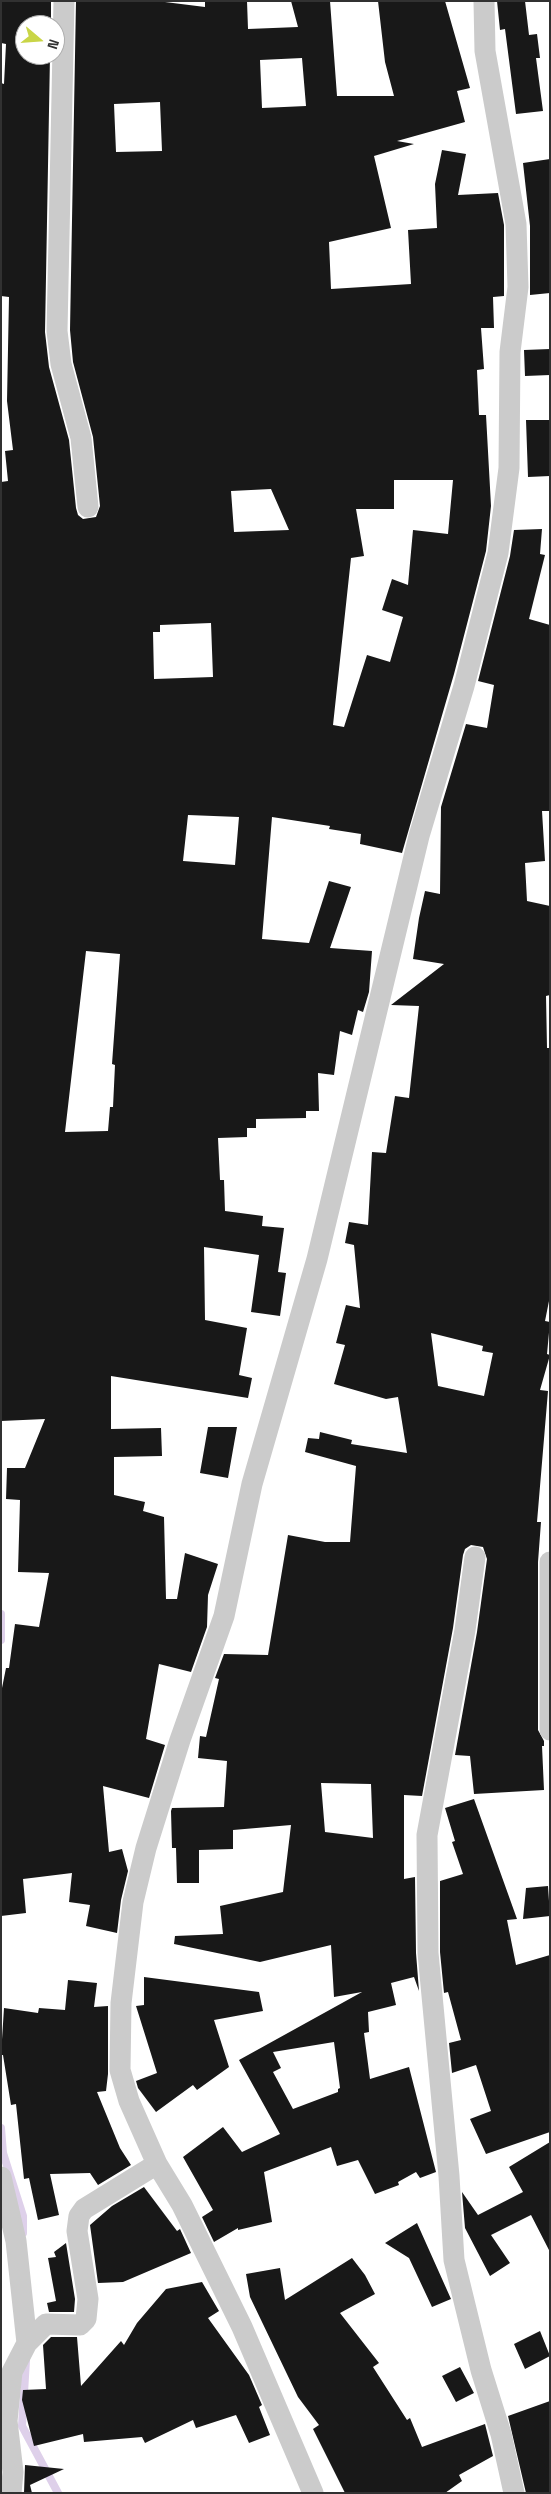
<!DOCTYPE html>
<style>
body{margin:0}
#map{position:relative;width:551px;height:2494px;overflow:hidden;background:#fff;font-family:"Space Grotesk",sans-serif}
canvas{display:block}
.frame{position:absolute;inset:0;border:2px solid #313131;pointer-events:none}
.north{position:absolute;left:15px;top:15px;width:50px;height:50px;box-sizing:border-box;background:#fff;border:1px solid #adadad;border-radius:50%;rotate:108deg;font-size:14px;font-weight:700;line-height:20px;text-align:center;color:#313131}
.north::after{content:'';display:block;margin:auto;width:18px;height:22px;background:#c9d547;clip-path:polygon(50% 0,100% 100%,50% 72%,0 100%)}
</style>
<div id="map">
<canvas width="551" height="2494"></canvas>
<div class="frame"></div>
<div class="north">N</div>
</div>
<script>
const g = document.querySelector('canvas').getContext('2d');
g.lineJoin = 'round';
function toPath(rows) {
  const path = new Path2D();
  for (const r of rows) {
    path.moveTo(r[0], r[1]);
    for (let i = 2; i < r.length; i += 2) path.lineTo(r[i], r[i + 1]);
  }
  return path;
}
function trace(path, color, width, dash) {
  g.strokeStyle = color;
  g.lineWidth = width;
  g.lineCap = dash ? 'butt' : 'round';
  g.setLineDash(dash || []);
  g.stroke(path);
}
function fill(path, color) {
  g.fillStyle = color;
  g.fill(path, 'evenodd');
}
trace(toPath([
 [1,1614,1,1640],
 [1,2128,3,2153,23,2216,23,2233],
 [26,2360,22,2426,58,2493]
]), '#ded0ea', 8);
fill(toPath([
 [1,1,51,1,51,25,25,25,25,55,50,55,45,332,49,367,69,440,76,508,78,515,83,519,96,517,100,506,93,437,73,362,70,330,76,1,157,1,205,7,205,1,247,1,248,29,298,27,291,1,330,1,337,96,394,96,385,62,378,1,445,1,470,88,457,91,465,122,397,141,414,144,374,156,391,228,329,242,331,289,411,284,408,230,437,228,435,184,442,150,466,154,458,195,498,193,504,225,504,296,493,297,494,328,481,328,484,369,477,370,479,415,486,415,491,506,486,551,454,674,402,853,360,844,361,834,329,829,330,826,272,817,262,939,309,943,329,881,351,887,330,948,372,951,369,992,363,1012,358,1010,352,1035,340,1031,334,1075,318,1073,319,1111,306,1111,306,1118,256,1119,256,1128,247,1128,247,1137,218,1138,220,1180,224,1180,225,1211,263,1216,262,1226,284,1228,278,1272,286,1273,280,1316,251,1312,259,1255,204,1247,205,1320,247,1328,239,1375,252,1378,248,1398,111,1376,111,1429,161,1428,162,1456,114,1457,114,1495,145,1502,143,1511,164,1517,166,1599,177,1599,185,1553,218,1564,208,1595,207,1627,191,1672,159,1664,146,1739,165,1745,149,1798,103,1786,109,1852,122,1849,128,1871,121,1900,117,1933,86,1926,90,1905,69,1902,72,1873,23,1879,26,1913,1,1916,1,1693,6,1668,9,1668,15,1624,39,1627,49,1573,18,1572,20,1500,6,1499,7,1468,25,1468,45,1419,1,1421,1,482,8,481,5,451,13,450,7,401,9,297,1,296,1,83,4,84,6,44,1,43],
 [302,58,306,106,262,108,260,60],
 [160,102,162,151,116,152,114,104],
 [394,480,453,480,448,534,413,530,408,585,392,579,382,610,403,617,390,662,367,655,344,727,333,725,351,558,364,556,356,509,394,509],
 [271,489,289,530,234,532,231,491],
 [211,623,213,677,154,679,153,632,160,632,160,625],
 [188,815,239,817,235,865,183,861],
 [86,951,120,954,112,1064,115,1065,113,1107,110,1107,108,1131,65,1132],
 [497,1,525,1,529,35,537,34,540,58,536,58,543,111,516,114,505,29,500,30],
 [550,159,550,293,530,295,530,226,523,163],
 [550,349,550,375,525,376,524,350],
 [526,420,550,420,550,476,528,477],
 [542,529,540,554,545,555,529,619,550,625,550,811,542,811,545,861,525,863,527,901,550,906,550,995,546,996,547,1048,550,1048,550,1296,545,1321,550,1322,547,1354,550,1355,540,1390,548,1391,537,1522,541,1522,538,1562,538,1730,544,1741,544,1746,542,1746,544,1790,474,1794,470,1756,455,1755,477,1632,487,1559,483,1547,471,1545,465,1549,463,1555,453,1628,422,1796,404,1795,404,1879,415,1877,416,1953,419,1991,414,1977,391,1983,396,2005,368,2012,369,2032,364,2033,370,2079,409,2067,436,2172,420,2178,416,2172,398,2182,399,2185,375,2194,358,2160,337,2166,331,2147,264,2172,272,2222,238,2230,238,2228,214,2242,202,2217,213,2210,183,2157,223,2127,242,2152,280,2134,239,2060,362,1992,334,1997,331,1945,260,1962,174,1944,175,1936,223,1934,220,1906,283,1892,291,1825,233,1830,233,1849,199,1850,199,1883,177,1883,176,1848,172,1848,171,1811,172,1808,224,1807,227,1761,198,1758,200,1736,206,1737,219,1679,215,1678,224,1654,268,1655,288,1535,325,1542,350,1542,356,1466,305,1452,308,1438,319,1439,320,1432,352,1440,351,1444,407,1453,398,1397,386,1399,334,1384,345,1345,336,1343,346,1305,360,1308,354,1245,345,1243,349,1222,368,1225,372,1152,386,1153,395,1096,409,1098,419,1006,391,1005,444,964,413,959,419,918,425,891,440,894,441,807,466,724,487,728,494,685,478,681,510,556,514,530],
 [431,1333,483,1346,482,1351,493,1353,484,1396,438,1386],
 [321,1783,371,1784,373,1838,325,1832],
 [334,2042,340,2088,338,2089,338,2092,293,2109,273,2072,281,2068,273,2052],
 [208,1427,237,1427,228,1478,200,1473],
 [474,1799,517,1919,507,1920,516,1965,550,1955,550,2132,486,2154,470,2119,491,2111,476,2065,452,2073,449,2043,461,2040,448,1992,444,1993,440,1952,440,1881,463,1874,452,1842,455,1841,445,1808],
 [548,1886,550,1916,523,1919,526,1888],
 [144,1977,259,1992,263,2011,214,2020,229,2067,197,2090,193,2085,156,2112,138,2088,136,2081,157,2073,136,2006,144,2005],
 [68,1980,97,1983,94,2007,108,2006,108,2074,106,2091,97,2092,120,2148,131,2165,98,2185,90,2173,50,2174,59,2215,38,2220,29,2178,24,2179,16,2104,11,2105,3,2055,1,2055,4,2008,38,2013,39,2008,65,2010],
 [550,2142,550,2252,531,2215,491,2235,510,2263,490,2276,465,2228,462,2192,478,2215,523,2192,509,2167],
 [144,2187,177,2231,180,2229,191,2253,123,2282,98,2283,90,2225,112,2206],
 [417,2223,451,2299,432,2307,409,2258,385,2243],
 [66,2243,75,2299,74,2312,49,2312,47,2303,56,2301,48,2258,56,2257,54,2252],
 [352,2258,365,2275,375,2294,340,2313,379,2363,373,2367,407,2420,410,2418,422,2447,485,2424,493,2456,459,2475,462,2481,445,2493,345,2493,313,2429,319,2425,298,2397,250,2297,246,2274,280,2268,285,2300],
 [202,2282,219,2311,208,2318,249,2375,262,2405,259,2407,270,2435,249,2443,236,2415,196,2428,193,2420,145,2443,142,2437,84,2442,83,2434,34,2446,22,2400,23,2390,46,2389,43,2345,51,2337,77,2337,81,2386,121,2341,124,2345,137,2323,166,2289],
 [540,2331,550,2356,525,2369,514,2344],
 [460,2367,474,2393,456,2402,442,2376],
 [550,2401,550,2493,526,2493,508,2416],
 [25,2465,64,2469,30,2485,32,2493,24,2493]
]), '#181818');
trace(toPath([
 [64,1,57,331,61,364,81,438,88,507],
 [475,1557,465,1630,427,1835,428,1953,449,2176,454,2260,481,2370,501,2434,514,2493],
 [550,1562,550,1730],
 [1,2177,16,2241,27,2343],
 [7,2421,13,2472,11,2493],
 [1,2424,7,2421,12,2372,27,2343,46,2324,80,2325,86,2319,88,2299,77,2231,79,2216,84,2209,157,2164],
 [313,2493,242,2327,182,2205,157,2164,129,2101,120,2070,121,2003,133,1902,146,1848,180,1740,224,1616,252,1484,317,1259,419,836,464,686,498,553,509,468,510,352,518,287,516,224,485,51,484,1]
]), '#cbcbcb', 21);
</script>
